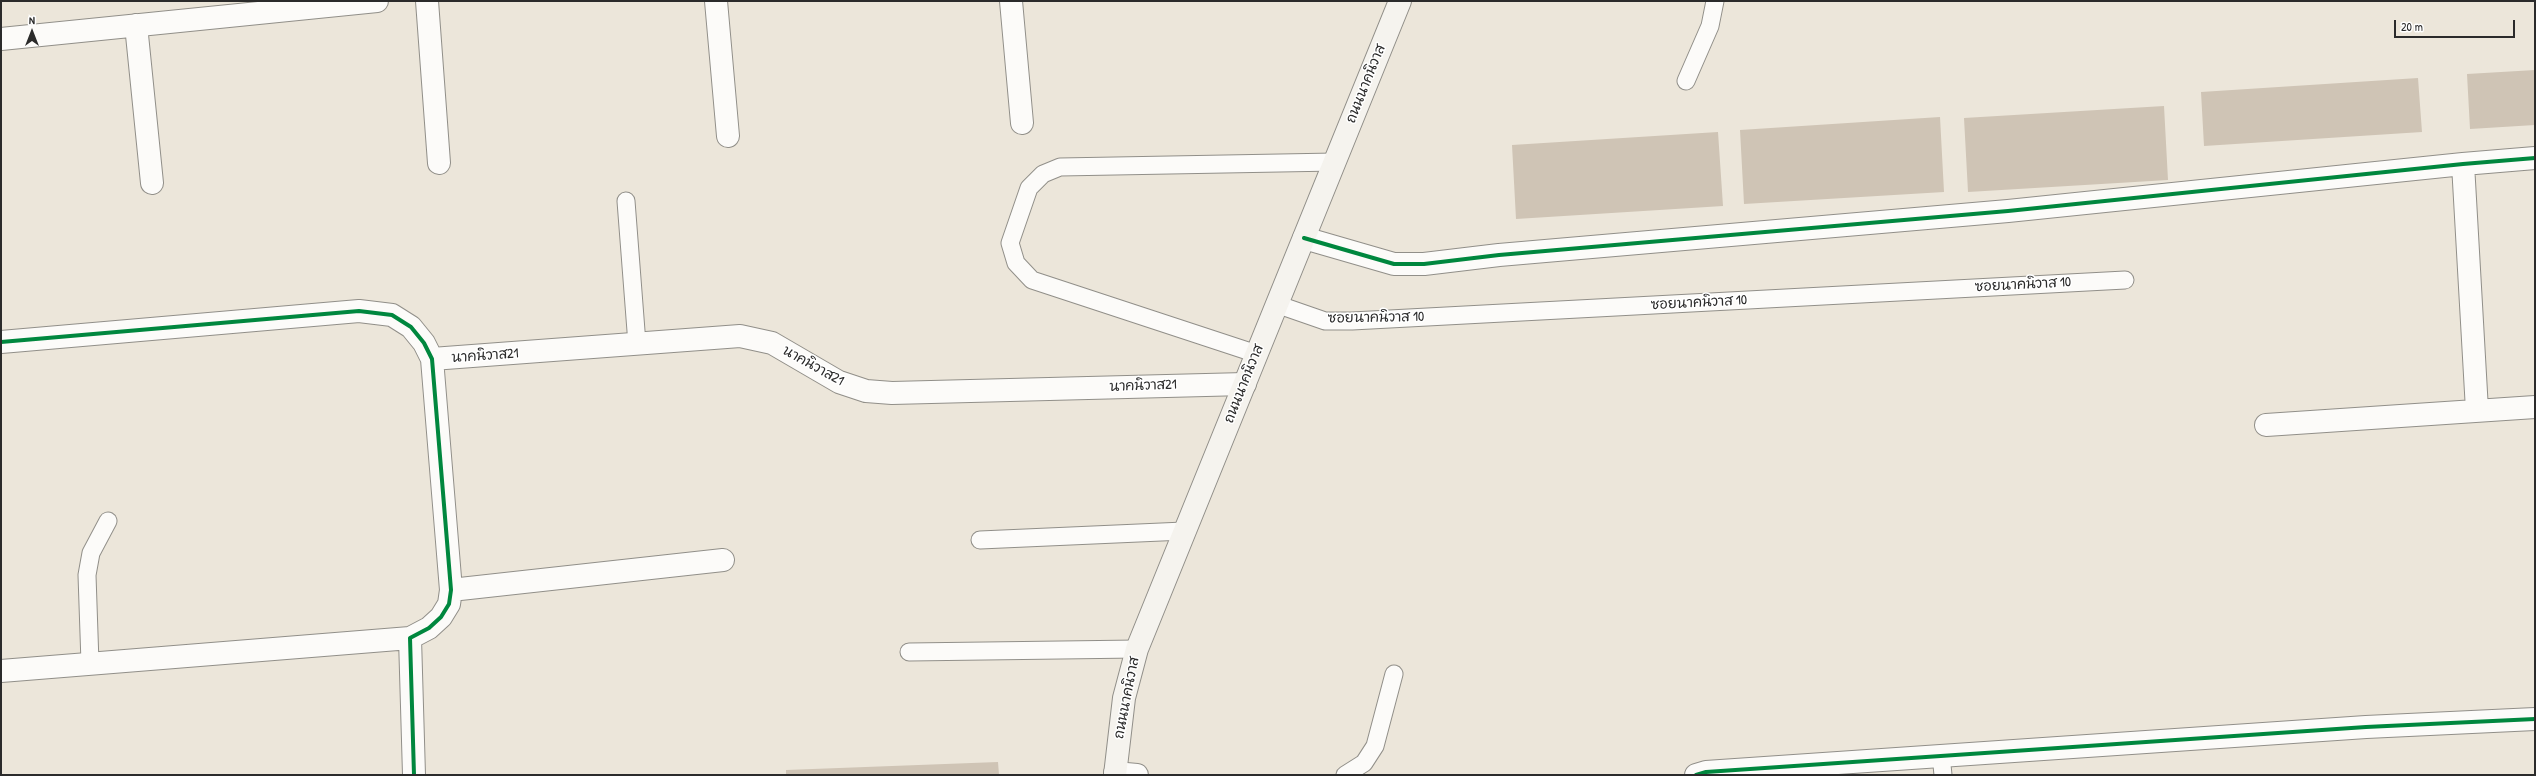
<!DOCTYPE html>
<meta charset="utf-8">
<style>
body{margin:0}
#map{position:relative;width:2536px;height:776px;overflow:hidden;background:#ece6da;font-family:"Patrick Hand",sans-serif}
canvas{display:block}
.frame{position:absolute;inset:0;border:2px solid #2b2b2b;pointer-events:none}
.north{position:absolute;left:12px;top:12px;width:40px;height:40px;-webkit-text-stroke:3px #fff;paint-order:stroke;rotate:0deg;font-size:11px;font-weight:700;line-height:16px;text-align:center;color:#2b2b2b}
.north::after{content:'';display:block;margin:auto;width:14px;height:18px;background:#2b2b2b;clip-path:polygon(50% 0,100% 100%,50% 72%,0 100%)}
.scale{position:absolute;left:2394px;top:20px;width:121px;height:18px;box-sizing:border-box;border:2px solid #2b2b2b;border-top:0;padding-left:5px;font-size:12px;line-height:14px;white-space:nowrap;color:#2b2b2b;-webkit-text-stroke:3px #fff;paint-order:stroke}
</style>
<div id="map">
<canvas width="2536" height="776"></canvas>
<div class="frame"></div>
<div class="north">N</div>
<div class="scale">20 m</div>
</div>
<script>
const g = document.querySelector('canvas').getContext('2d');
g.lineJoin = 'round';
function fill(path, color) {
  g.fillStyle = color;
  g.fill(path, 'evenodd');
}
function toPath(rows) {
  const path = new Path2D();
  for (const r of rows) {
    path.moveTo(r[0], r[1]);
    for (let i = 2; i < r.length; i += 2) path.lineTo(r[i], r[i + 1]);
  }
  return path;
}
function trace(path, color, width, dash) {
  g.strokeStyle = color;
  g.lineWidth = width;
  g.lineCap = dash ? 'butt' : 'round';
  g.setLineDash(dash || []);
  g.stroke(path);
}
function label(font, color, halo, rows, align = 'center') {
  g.font = font + ' "Patrick Hand","Playpen Sans Thai",sans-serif';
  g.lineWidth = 3;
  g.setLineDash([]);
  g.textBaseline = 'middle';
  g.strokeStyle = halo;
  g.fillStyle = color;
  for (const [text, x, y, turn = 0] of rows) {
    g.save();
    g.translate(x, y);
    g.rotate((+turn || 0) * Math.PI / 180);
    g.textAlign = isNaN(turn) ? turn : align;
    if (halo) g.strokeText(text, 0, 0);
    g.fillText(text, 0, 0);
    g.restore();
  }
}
fill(toPath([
 [2535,70,2535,125,2470,129,2467,74],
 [2418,78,2422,132,2204,146,2201,92],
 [2164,106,2168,180,1968,192,1964,118],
 [1940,117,1944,192,1744,204,1740,130],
 [1718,132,1723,206,1516,219,1512,145],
 [998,762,999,775,786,775,786,770]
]), '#cfc4b5');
const lane = toPath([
 [1686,81,1710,26,1715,1],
 [626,201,637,344],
 [1276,304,1325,321,1352,321,2125,280],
 [1257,354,1032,280,1016,263,1010,243,1029,188,1043,174,1060,167,1335,162],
 [980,540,1184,531],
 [909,652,1137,649],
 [90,663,87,575,91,553,108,521],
 [1941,755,1943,775],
 [1345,775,1364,763,1375,746,1394,674]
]);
const street = toPath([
 [427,1,439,163],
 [716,1,728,136],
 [1011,1,1022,123],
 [136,25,152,183],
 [1,39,377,1],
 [2463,164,2477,410],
 [1304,238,1394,264,1424,264,1499,255,2008,211,2463,164,2535,158],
 [1,342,359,311,392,315,411,327,424,343,432,359,451,590,449,604,441,617,429,628,410,638,414,775],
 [432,359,740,336,772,343,839,382,866,391,892,393,1245,384],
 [2266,425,2535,407],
 [451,590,723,560],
 [1,671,410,638],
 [1115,773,1137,775],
 [1696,775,1706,772,2366,727,2535,719]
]);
const secondary = toPath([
 [1115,775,1124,698,1137,649,1400,1]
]);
trace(lane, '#918f89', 19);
trace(street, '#918f89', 24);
trace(secondary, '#918f89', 24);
trace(lane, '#fcfbf9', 17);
trace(street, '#fcfbf9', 22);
trace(secondary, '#f5f3ee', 22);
trace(toPath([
 [1304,238,1394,264,1424,264,1499,255,2008,211,2463,164,2535,158],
 [1,342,359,311,392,315,411,327,424,343,432,359,451,590,449,604,441,617,429,628,410,638,414,775],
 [1696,775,1706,772,2366,727,2535,719]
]), '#00873e', 4);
label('14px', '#2b2b2b', '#fff', [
 ["ถนนนาคนิวาส",1366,84,-68],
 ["ซอยนาคนิวาส 10",2023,285,-3],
 ["ซอยนาคนิวาส 10",1699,303,-3],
 ["ซอยนาคนิวาส 10",1376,318,-1],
 ["นาคนิวาส21",485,356,-4],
 ["นาคนิวาส21",813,366,29],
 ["ถนนนาคนิวาส",1244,384,-68],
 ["นาคนิวาส21",1143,386,-2],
 ["ถนนนาคนิวาส",1127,698,-79]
]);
</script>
